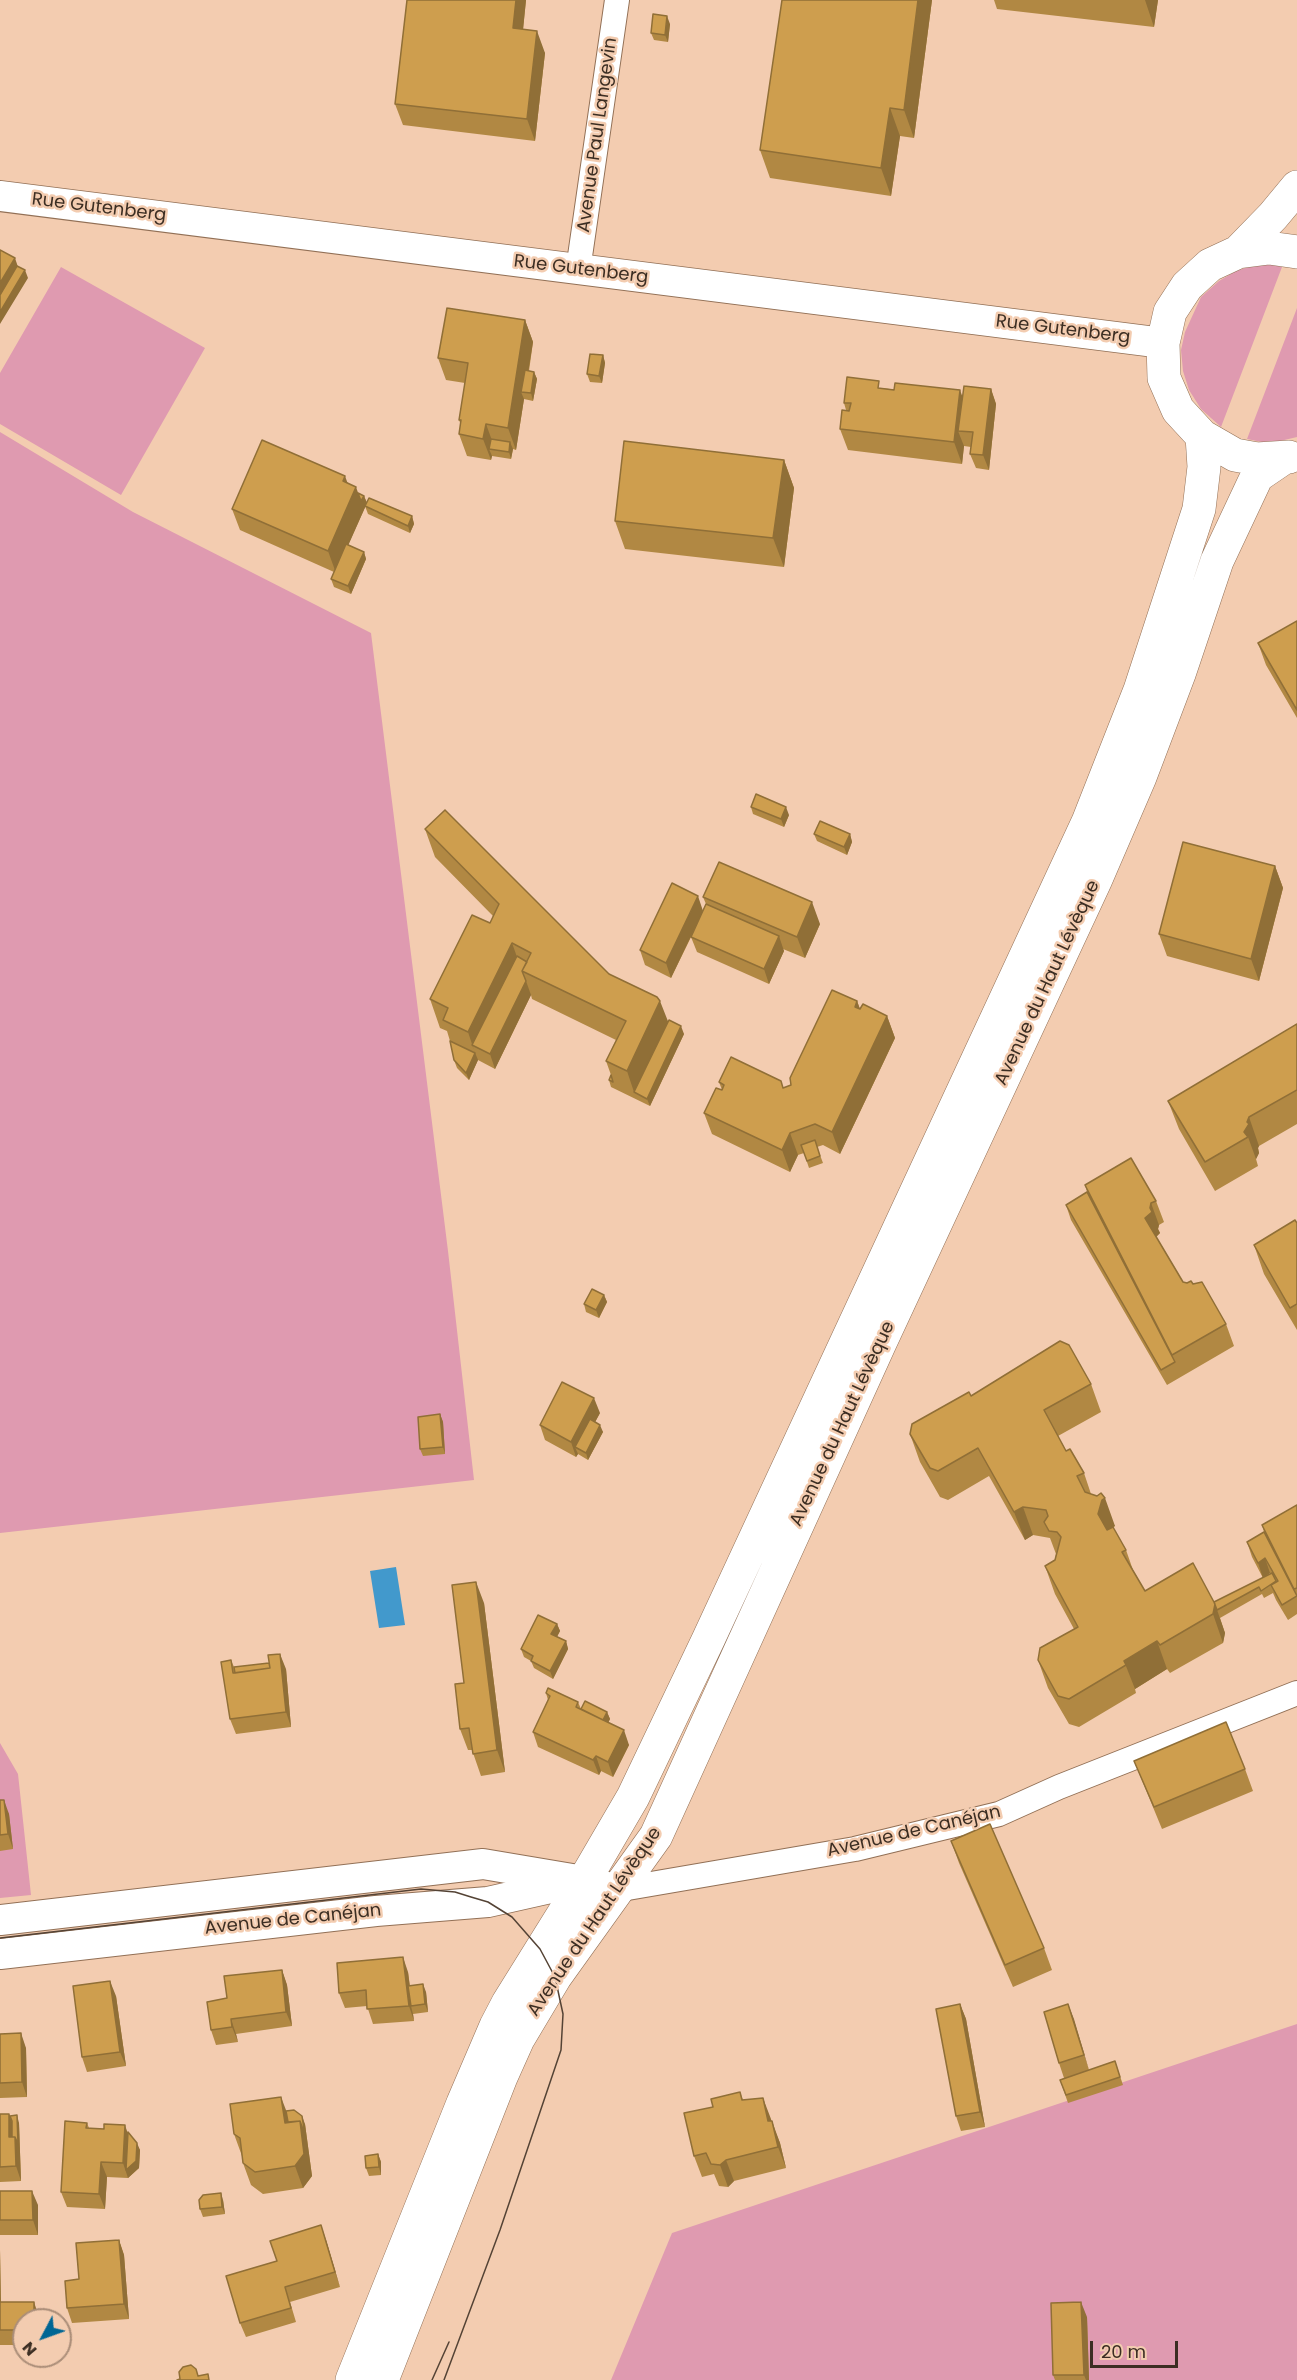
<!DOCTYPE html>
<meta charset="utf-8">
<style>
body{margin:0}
#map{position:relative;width:1297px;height:2380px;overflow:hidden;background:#f3ccb0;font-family:Poppins,sans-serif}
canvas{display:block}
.north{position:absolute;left:12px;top:2308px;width:60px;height:60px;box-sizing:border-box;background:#f3ccb0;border:2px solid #aa8d78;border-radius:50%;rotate:229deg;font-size:16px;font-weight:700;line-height:24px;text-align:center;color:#3c2e23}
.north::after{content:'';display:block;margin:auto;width:21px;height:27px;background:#006694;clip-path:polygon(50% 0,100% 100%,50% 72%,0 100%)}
.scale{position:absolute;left:1090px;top:2341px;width:88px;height:27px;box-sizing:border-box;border:3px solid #3c2e23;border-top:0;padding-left:8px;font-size:18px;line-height:21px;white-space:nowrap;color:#3c2e23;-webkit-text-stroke:4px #f3ccb0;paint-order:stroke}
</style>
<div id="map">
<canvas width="1297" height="2380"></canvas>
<div class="north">N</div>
<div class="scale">20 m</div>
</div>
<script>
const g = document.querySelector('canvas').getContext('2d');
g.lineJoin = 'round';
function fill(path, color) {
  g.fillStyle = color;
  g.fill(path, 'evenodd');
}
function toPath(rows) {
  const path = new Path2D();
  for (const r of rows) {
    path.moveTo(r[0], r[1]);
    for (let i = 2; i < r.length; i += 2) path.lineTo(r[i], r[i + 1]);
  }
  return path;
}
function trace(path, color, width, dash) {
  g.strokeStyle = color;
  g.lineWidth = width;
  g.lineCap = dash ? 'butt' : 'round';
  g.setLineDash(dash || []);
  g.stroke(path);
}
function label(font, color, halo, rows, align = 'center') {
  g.font = font + ' Poppins,sans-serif';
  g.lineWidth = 5;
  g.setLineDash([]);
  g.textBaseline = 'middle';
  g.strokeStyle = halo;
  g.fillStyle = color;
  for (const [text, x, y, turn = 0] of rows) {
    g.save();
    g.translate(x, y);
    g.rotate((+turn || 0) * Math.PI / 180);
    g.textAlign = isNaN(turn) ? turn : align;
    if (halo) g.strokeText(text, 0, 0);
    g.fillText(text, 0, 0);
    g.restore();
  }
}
fill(toPath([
 [1270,264,1282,267,1221,427,1201,409,1189,390,1183,371,1181,350,1185,332,1201,297,1219,281,1236,271,1255,265],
 [61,267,205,348,121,495,0,424,0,373],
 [1297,308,1297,437,1280,441,1262,442,1247,439],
 [0,432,133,512,371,633,448,1251,474,1480,0,1533],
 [0,1743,18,1774,31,1895,0,1898],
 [1297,2024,1297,2380,611,2380,672,2233]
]), '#df9ab0');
fill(toPath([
 [396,1567,405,1625,379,1628,370,1571]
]), '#4299cc');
const minor = toPath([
 [578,270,617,0],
 [616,1890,855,1849,999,1814,1059,1787,1297,1693]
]);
const tertiary = toPath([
 [0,196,1163,343],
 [0,1920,483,1864,584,1881,607,1887],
 [0,1954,376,1911,488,1902,568,1884]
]);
const secondary = toPath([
 [1238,252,1273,216,1297,187],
 [1289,457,1257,459,1235,455,1202,436,1178,410,1164,378,1163,343,1170,312,1187,286,1210,265,1238,252,1269,248,1297,252],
 [352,2380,463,2103,496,2026,508,2003,584,1881,633,1797,708,1640,1088,822,1140,690,1199,509,1204,467,1202,436],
 [382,2380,501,2077,518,2039,555,1977,656,1836,880,1343,1096,879,1140,777,1179,674,1217,561,1257,476,1282,459]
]);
trace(minor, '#927056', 26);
trace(tertiary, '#927056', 32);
trace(secondary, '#927056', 34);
trace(minor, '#fff', 24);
trace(tertiary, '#fff', 30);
trace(secondary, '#fff', 33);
trace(toPath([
 [0,1938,421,1889,455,1892,471,1897,488,1902,512,1917,540,1949,555,1977,563,2014,561,2050,500,2230,444,2380],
 [432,2380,449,2342]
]), '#544335', 1.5);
fill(toPath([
 [407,0,526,0,523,29,545,53,535,141,403,125,395,104],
 [782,0,932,0,914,138,900,136,891,196,770,178,760,150],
 [994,0,1158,0,1154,27,997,9],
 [670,24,668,42,654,40,651,33],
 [525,320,533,342,529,371,534,372,537,379,533,401,524,399,516,450,513,449,511,459,492,456,491,460,467,456,459,434,461,425,459,420,465,383,446,380,438,358],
 [603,355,605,363,602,383,590,382,587,374],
 [881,388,962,397,991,389,996,404,989,470,976,468,970,454,971,447,964,446,962,464,848,450,840,429,846,410,844,403],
 [784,460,794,488,784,567,625,549,615,521],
 [348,483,358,493,364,496,367,503,348,545,364,552,366,559,351,594,334,587,331,579,334,572,240,530,232,509],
 [365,506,412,516,414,524,410,533,368,514],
 [1297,621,1297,718,1266,665,1258,643],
 [751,807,789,815,784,827,753,814],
 [425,829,684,1034,650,1106,611,1087,609,1080,611,1075,606,1061,616,1040,532,999,531,995,495,1069,478,1060,469,1080,457,1068,454,1060,450,1041,447,1031,440,1028,430,999,490,923,493,916,435,857],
 [814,834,850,834,852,842,847,855,817,841],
 [1275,866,1283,888,1259,981,1167,956,1159,934],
 [703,897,820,924,805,958,783,949,784,951,769,984,697,952,691,937,694,931,671,978,645,965,640,950,703,910,706,904],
 [857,1001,860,1009,887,1016,895,1038,840,1154,823,1145,817,1147,823,1163,809,1168,804,1153,798,1155,790,1172,712,1134,704,1113,722,1090,719,1082,783,1088,791,1085],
 [1297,1024,1297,1124,1259,1146,1258,1148,1259,1153,1256,1159,1258,1166,1215,1191,1179,1129,1168,1101],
 [1085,1185,1156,1201,1164,1222,1159,1225,1158,1229,1160,1233,1156,1237,1183,1282,1193,1284,1226,1324,1234,1346,1167,1385,1071,1220,1066,1205,1087,1192],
 [1297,1223,1297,1330,1264,1274,1254,1245],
 [604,1295,607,1302,599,1318,586,1312,584,1304],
 [1091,1384,1101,1412,1058,1436,1066,1451,1084,1473,1091,1494,1115,1526,1113,1527,1126,1550,1133,1570,1145,1591,1214,1602,1271,1574,1270,1573,1263,1578,1252,1557,1247,1542,1264,1532,1262,1525,1297,1505,1297,1614,1288,1620,1276,1600,1273,1593,1264,1598,1262,1594,1220,1618,1225,1633,1223,1643,1170,1673,1167,1669,1135,1689,1136,1693,1079,1727,1069,1724,1048,1688,1038,1660,1074,1629,1055,1594,1045,1566,1055,1560,1056,1554,1050,1538,1033,1535,1025,1540,989,1476,948,1500,940,1497,920,1462,910,1434,971,1396],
 [600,1413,595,1422,603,1432,588,1460,578,1454,576,1457,545,1440,540,1425],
 [440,1414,443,1422,445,1454,423,1456,420,1449],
 [484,1603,505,1772,481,1776,472,1750,468,1750,460,1729,464,1683],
 [557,1624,560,1631,557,1637,566,1641,568,1649,553,1679,534,1668,531,1661,524,1657,521,1649],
 [231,1660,234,1667,286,1669,291,1727,236,1734,230,1719],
 [546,1693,578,1702,581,1709,607,1712,610,1719,608,1723,629,1745,613,1777,601,1771,599,1775,538,1747,533,1732,548,1700],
 [1134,1761,1245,1769,1253,1791,1162,1829],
 [0,1800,9,1814,13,1849,0,1851],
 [951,1841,1044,1948,1052,1970,1013,1987,959,1863],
 [282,1970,287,1985,292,2026,236,2034,238,2042,216,2045,211,2030,227,1998],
 [408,1972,410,1986,426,1992,428,2012,413,2014,414,2021,373,2024,367,2006,345,2008,339,1993],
 [116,1996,126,2066,87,2072,82,2057],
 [960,2004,966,2019,985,2127,961,2131,956,2116],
 [1068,2004,1089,2070,1115,2061,1123,2085,1068,2103,1060,2080,1064,2078,1059,2063],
 [0,2034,26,2048,27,2097,0,2098],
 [740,2092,743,2100,771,2121,780,2143,786,2168,734,2181,728,2187,719,2186,714,2174,702,2177,694,2156,713,2107],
 [286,2111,305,2124,312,2176,303,2188,263,2194,251,2185,243,2163,242,2156,234,2134],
 [0,2114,10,2116,19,2123,21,2181,0,2182],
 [87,2123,89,2128,128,2132,140,2150,139,2168,128,2178,107,2177,105,2209,67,2207,61,2192],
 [378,2154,381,2162,381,2175,369,2176,366,2168],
 [0,2191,38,2205,38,2235,0,2235],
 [223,2200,225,2214,203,2217,200,2209],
 [119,2240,124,2255,129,2319,72,2323,67,2308,79,2279],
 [326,2240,340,2287,290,2302,296,2322,246,2337,240,2323,277,2261],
 [0,2250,1,2302,39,2317,24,2320,24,2345,0,2345],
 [1087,2317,1089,2380,1055,2380,1053,2375]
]), '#b18843');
fill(toPath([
 [516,0,526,0,521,50,513,28],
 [918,0,932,0,914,138,904,110],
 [1145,0,1158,0,1154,27],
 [667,16,670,24,668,42,665,35],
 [537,31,545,53,535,141,527,119],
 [890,108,900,136,891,196,881,168],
 [15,258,20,273,0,307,0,283],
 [25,270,28,278,0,324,0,312],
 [525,320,533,342,525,392,521,392,524,399,516,450,508,428],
 [603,355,605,363,602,383,599,376],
 [534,372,537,379,533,401,531,393],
 [991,389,996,404,989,470,983,455],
 [960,390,968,412,958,431,964,446,962,464,954,442],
 [486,424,494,446,489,449,492,456,491,460,483,439],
 [510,442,513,449,511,459,509,452],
 [784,460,794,488,784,567,773,538],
 [345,476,352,495,356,487,361,501,364,496,367,503,336,573,328,551,343,481],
 [412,516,414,524,410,533,408,526],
 [364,552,366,559,351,594,348,586],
 [786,807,789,815,784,827,781,819],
 [850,834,852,842,847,855,844,847],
 [1275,866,1283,888,1259,981,1251,959],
 [698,896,703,911,671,978,666,963],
 [812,902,820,924,805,958,797,937],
 [779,936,784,951,769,984,764,969],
 [512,943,522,971,472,1045,478,1060,469,1080,466,1073,475,1053,468,1032],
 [526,981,531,995,495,1069,490,1054],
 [660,1001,671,1029,634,1092,627,1071],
 [857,1001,865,1023,855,1007],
 [887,1016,895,1038,840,1154,832,1132],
 [681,1026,684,1034,650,1106,647,1099],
 [1249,1117,1259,1146,1258,1148,1259,1153,1256,1159,1248,1137,1244,1132,1247,1122],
 [790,1133,798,1155,790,1172,782,1150],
 [1151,1203,1159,1225,1158,1229,1160,1233,1153,1240,1145,1218],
 [604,1295,607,1302,599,1318,596,1310],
 [594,1398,600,1413,580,1450,575,1447,578,1454,576,1457,571,1442],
 [440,1414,443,1422,445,1454,443,1447],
 [600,1425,603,1432,588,1460,586,1453],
 [1105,1498,1115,1526,1112,1528,1109,1543,1098,1514,1102,1500],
 [1023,1507,1033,1535,1025,1540,1014,1512],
 [1265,1558,1270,1573,1263,1578,1258,1563],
 [476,1582,484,1603,505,1772,497,1750],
 [1215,1604,1225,1633,1223,1643,1213,1614],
 [557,1624,560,1631,554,1642,551,1634],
 [566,1641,568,1649,553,1679,550,1671],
 [1157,1641,1167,1669,1135,1689,1124,1661],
 [280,1654,286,1669,291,1727,286,1712],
 [607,1712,610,1719,603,1733,601,1725],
 [624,1730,629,1745,613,1777,608,1762],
 [596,1756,601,1771,599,1775,593,1760],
 [4,1800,9,1814,13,1849,8,1834],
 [403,1957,408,1972,412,2006,411,2006,413,2014,414,2021,409,2006],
 [282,1970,287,1985,292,2026,286,2012],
 [110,1981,116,1996,126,2066,120,2052],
 [423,1984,426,1992,428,2012,425,2004],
 [960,2004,966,2019,985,2127,980,2112],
 [1068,2004,1074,2019,1089,2070,1084,2055],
 [231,2019,236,2034,238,2042,232,2027],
 [21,2033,26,2048,27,2097,22,2082],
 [281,2097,289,2118,292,2137,285,2123],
 [763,2098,771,2119,776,2143,768,2121],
 [9,2114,14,2128,15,2144,9,2137],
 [17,2115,19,2123,21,2181,16,2166,15,2137],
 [302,2116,305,2124,312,2176,303,2188,295,2166,300,2121],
 [772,2121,780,2143,786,2168,778,2147],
 [125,2125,130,2140,137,2143,140,2150,139,2168,128,2178,123,2163],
 [378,2154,381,2162,381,2175,379,2167],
 [726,2160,734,2181,728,2187,720,2165],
 [101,2162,107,2177,105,2209,99,2194],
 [32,2191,38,2205,38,2235,33,2220],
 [221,2193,223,2200,225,2214,222,2207],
 [321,2225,326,2240,340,2287,335,2272],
 [119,2240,124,2255,129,2319,124,2304],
 [0,2250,1,2317,0,2315],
 [34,2302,40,2320,34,2320],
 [1081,2302,1087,2317,1089,2380,1086,2380,1084,2375]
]), '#906f37');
const building = toPath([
 [407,0,516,0,513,28,537,31,527,119,395,104,407,0],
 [782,0,918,0,904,110,890,108,881,168,760,150,782,0],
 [653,14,667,16,665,35,651,33,653,14],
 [0,250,15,258,0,283,0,250],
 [17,266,25,270,0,312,0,295,17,266],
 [447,308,525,320,508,428,486,424,483,439,459,434,461,420,459,420,468,363,438,358,447,308],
 [590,354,603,355,599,376,587,374,590,354],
 [525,370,534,372,531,393,521,392,525,370],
 [847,377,879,381,878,388,894,390,895,383,960,390,954,442,840,429,842,410,849,411,851,403,844,403,847,377],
 [964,386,991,389,983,455,970,454,973,432,958,431,964,386],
 [491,439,510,442,509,452,489,449,491,439],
 [262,440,345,476,343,481,356,487,328,551,232,509,262,440],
 [624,441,784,460,773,538,615,521,624,441],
 [358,493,364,496,361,501,358,493],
 [369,498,412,516,408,526,365,506,369,498],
 [346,544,364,552,348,586,331,579,346,544],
 [1297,621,1297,710,1258,643,1297,621],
 [756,794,786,807,781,819,751,807,756,794],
 [445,810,609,974,657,997,660,1001,627,1071,606,1061,626,1021,522,971,531,953,512,943,468,1032,443,1020,448,1008,430,999,472,915,490,923,499,904,425,829,445,810],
 [820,821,850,834,844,847,814,834,820,821],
 [1183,842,1275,866,1251,959,1159,934,1183,842],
 [719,862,812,902,797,937,703,897,719,862],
 [672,883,698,896,666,963,640,950,672,883],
 [706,904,779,936,764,969,691,937,706,904],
 [517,956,527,962,522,971,526,981,490,1054,472,1045,517,956],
 [832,990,857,1001,855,1007,860,1009,863,1004,887,1016,832,1132,815,1124,790,1133,782,1150,704,1113,716,1088,722,1090,724,1085,719,1082,731,1057,781,1081,783,1088,791,1085,790,1078,832,990],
 [669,1020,681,1026,647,1099,634,1092,669,1020],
 [1297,1024,1297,1090,1249,1117,1247,1122,1249,1124,1244,1132,1248,1137,1205,1162,1168,1101,1297,1024],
 [450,1041,475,1053,466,1073,454,1060,450,1041],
 [611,1075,613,1082,609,1080,611,1075],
 [815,1140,820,1156,807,1161,801,1145,815,1140],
 [1131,1158,1156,1201,1151,1203,1150,1208,1152,1212,1145,1218,1183,1282,1187,1283,1191,1281,1193,1284,1202,1282,1226,1324,1172,1355,1085,1185,1131,1158],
 [1087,1192,1175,1362,1161,1370,1066,1205,1087,1192],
 [1295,1220,1297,1223,1297,1304,1290,1308,1254,1245,1295,1220],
 [592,1289,604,1295,596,1310,584,1304,592,1289],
 [1060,1341,1069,1345,1091,1384,1044,1410,1066,1451,1070,1449,1084,1473,1077,1476,1085,1492,1097,1496,1101,1493,1105,1498,1102,1500,1098,1514,1107,1530,1113,1527,1126,1550,1122,1552,1145,1591,1193,1563,1215,1604,1213,1614,1160,1645,1157,1641,1124,1661,1126,1665,1069,1699,1058,1696,1038,1660,1040,1648,1078,1627,1045,1566,1055,1560,1061,1537,1057,1532,1049,1531,1044,1522,1048,1516,1046,1510,1023,1507,1014,1512,978,1448,938,1471,930,1468,910,1434,912,1424,969,1392,971,1396,1060,1341],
 [562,1382,594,1398,571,1442,540,1425,562,1382],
 [440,1414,443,1447,420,1449,418,1417,440,1414],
 [590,1419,600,1425,586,1453,575,1447,590,1419],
 [1297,1505,1297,1588,1294,1589,1262,1525,1297,1505],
 [1264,1532,1297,1596,1282,1605,1271,1585,1278,1581,1265,1558,1258,1563,1247,1542,1264,1532],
 [1272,1573,1276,1581,1261,1591,1259,1587,1217,1610,1214,1602,1272,1573],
 [476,1582,497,1750,473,1754,469,1728,460,1729,455,1684,464,1683,452,1585,476,1582],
 [538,1615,557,1624,551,1634,566,1641,550,1671,531,1661,533,1656,521,1649,538,1615],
 [280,1654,286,1712,230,1719,221,1662,231,1660,233,1673,270,1668,268,1655,280,1654],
 [269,1663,270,1668,235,1673,234,1667,269,1663],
 [548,1688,578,1702,576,1707,624,1730,608,1762,596,1756,593,1760,533,1732,550,1696,546,1693,548,1688],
 [585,1701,607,1712,603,1720,581,1709,585,1701],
 [1226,1722,1245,1769,1154,1807,1134,1761,1226,1722],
 [0,1800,4,1800,8,1834,0,1835,0,1800],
 [990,1824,1044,1948,1005,1965,951,1841,990,1824],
 [403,1957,409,2006,367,2009,366,1990,339,1993,337,1963,403,1957],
 [282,1970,286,2012,231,2019,232,2027,211,2030,207,2002,227,1998,224,1976,282,1970],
 [110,1981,120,2052,82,2057,73,1986,110,1981],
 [423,1984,425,2004,411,2006,408,1986,423,1984],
 [960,2004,980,2112,956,2116,936,2009,960,2004],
 [1068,2004,1084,2055,1059,2063,1044,2012,1068,2004],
 [21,2033,22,2082,0,2083,0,2034,21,2033],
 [1115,2061,1120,2077,1066,2095,1060,2080,1115,2061],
 [740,2092,742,2100,763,2098,768,2121,772,2121,778,2147,726,2160,720,2165,711,2164,706,2153,694,2156,684,2113,713,2107,711,2099,740,2092],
 [281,2097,285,2123,300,2121,304,2154,295,2166,255,2172,243,2163,240,2138,234,2134,230,2104,281,2097],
 [294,2110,302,2116,305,2135,300,2121,288,2122,286,2111,294,2110],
 [0,2114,9,2114,9,2137,15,2137,16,2166,0,2167,0,2114],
 [17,2115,18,2144,15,2137,12,2137,12,2121,10,2116,17,2115],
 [65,2121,87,2123,86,2128,104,2129,104,2124,125,2125,123,2163,101,2162,99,2194,61,2192,65,2121],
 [128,2132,137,2143,136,2161,126,2170,128,2132],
 [378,2154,379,2167,366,2168,365,2156,378,2154],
 [0,2191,32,2191,33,2220,0,2220,0,2191],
 [221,2193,222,2207,200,2209,199,2200,203,2195,221,2193],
 [321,2225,335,2272,285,2287,291,2308,240,2323,226,2276,277,2261,270,2241,321,2225],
 [119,2240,124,2304,67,2308,65,2281,79,2279,76,2243,119,2240],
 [0,2302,34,2302,34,2320,24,2320,24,2330,0,2330,0,2302],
 [1081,2302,1084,2375,1053,2375,1051,2303,1081,2302],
 [191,2365,196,2369,198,2376,208,2374,209,2380,177,2380,180,2379,179,2372,183,2367,191,2365]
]);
fill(building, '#ce9e4e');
trace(building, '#906f37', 1.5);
label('18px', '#3c2e23', '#f3ccb0', [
 ["Avenue Paul Langevin",598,135,-82],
 ["Rue Gutenberg",99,208,7],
 ["Rue Gutenberg",581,270,7],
 ["Rue Gutenberg",1063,330,7],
 ["Avenue du Haut Lévèque",1048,983,-65],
 ["Avenue du Haut Lévèque",843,1424,-65],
 ["Avenue de Canéjan",914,1832,-13],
 ["Avenue de Canéjan",293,1920,-6],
 ["Avenue du Haut Lévèque",595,1922,-56]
]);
</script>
